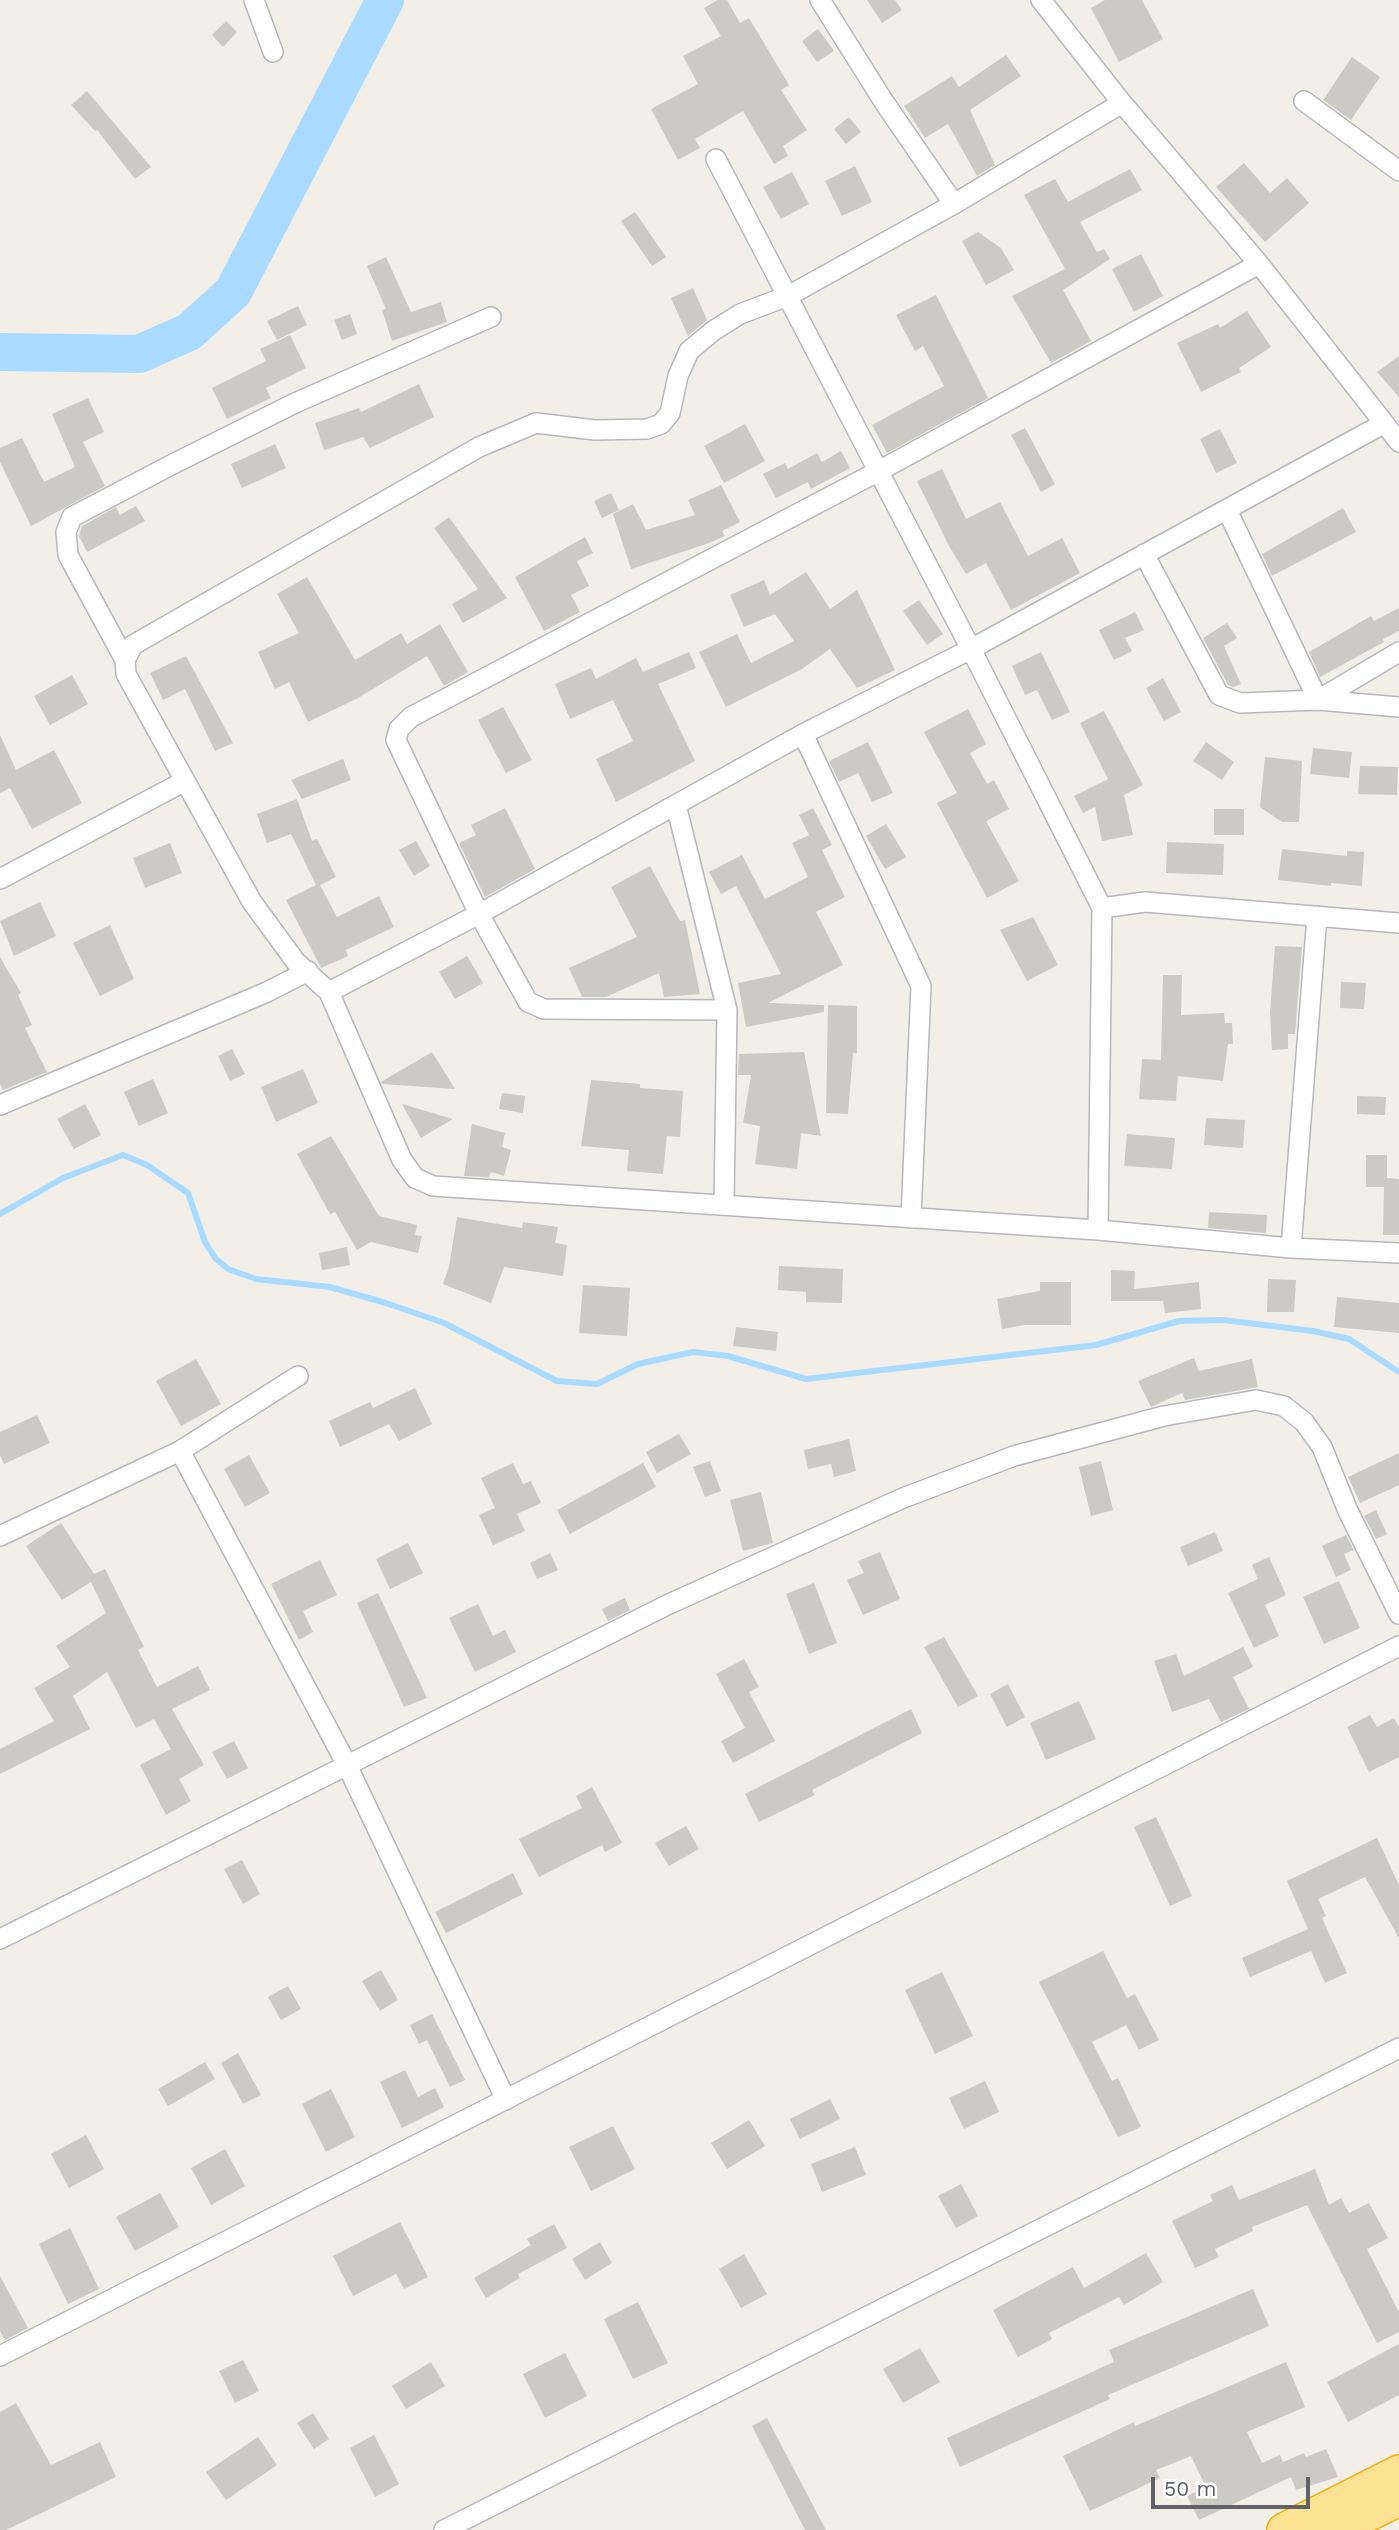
<!DOCTYPE html>
<style>
body{margin:0}
#map{position:relative;width:1399px;height:2530px;overflow:hidden;background:#f1efe8;font-family:"Work Sans",sans-serif}
canvas{display:block}
.scale{position:absolute;left:1151px;top:2477px;width:159px;height:32px;box-sizing:border-box;border:4px solid #5f6368;border-top:0;padding-left:9px;font-size:21px;line-height:24px;white-space:nowrap;color:#5f6368;-webkit-text-stroke:5px #fff;paint-order:stroke}
</style>
<div id="map">
<canvas width="1399" height="2530"></canvas>
<div class="scale">50 m</div>
</div>
<script>
const g = document.querySelector('canvas').getContext('2d');
g.lineJoin = 'round';
function toPath(rows) {
  const path = new Path2D();
  for (const r of rows) {
    path.moveTo(r[0], r[1]);
    for (let i = 2; i < r.length; i += 2) path.lineTo(r[i], r[i + 1]);
  }
  return path;
}
function trace(path, color, width, dash) {
  g.strokeStyle = color;
  g.lineWidth = width;
  g.lineCap = dash ? 'butt' : 'round';
  g.setLineDash(dash || []);
  g.stroke(path);
}
function fill(path, color) {
  g.fillStyle = color;
  g.fill(path, 'evenodd');
}
trace(toPath([
 [0,1214,63,1178,123,1155,147,1165,188,1193,205,1242,215,1258,228,1269,256,1279,330,1287,386,1303,444,1323,557,1381,597,1384,638,1364,693,1352,728,1356,806,1379,1096,1345,1179,1321,1223,1320,1313,1331,1349,1339,1399,1372]
]), '#aadaff', 6);
trace(toPath([
 [0,352,139,354,189,332,233,292,385,0]
]), '#aadaff', 38);
fill(toPath([
 [718,0,727,0,740,23,749,18,789,85,781,90,807,130,783,146,788,156,774,164,743,111,695,139,700,148,678,160,651,109,698,84,683,56,721,36,704,8],
 [867,0,895,0,902,10,882,23],
 [1105,0,1142,0,1163,39,1119,62,1091,8],
 [226,21,237,32,223,47,212,35],
 [818,29,834,51,817,62,802,41],
 [1006,55,1021,76,970,110,995,165,977,176,948,124,925,138,904,106,952,76,959,87],
 [1352,57,1380,77,1351,120,1323,100],
 [87,91,151,167,135,179,97,130,95,131,71,105],
 [849,117,861,132,846,144,834,129],
 [1244,163,1270,193,1287,178,1309,203,1265,242,1216,187],
 [855,166,872,202,842,216,825,181],
 [1130,169,1142,190,1080,222,1097,252,1104,249,1110,259,1063,290,1091,341,1051,363,1012,296,1065,269,1024,195,1055,179,1068,202],
 [792,172,809,204,781,219,763,187],
 [635,212,666,257,652,266,621,221],
 [978,232,1001,248,1014,270,986,285,962,241],
 [1141,254,1163,296,1134,312,1112,269],
 [386,257,411,312,441,302,447,322,392,341,382,310,386,309,367,266],
 [693,288,707,320,688,336,671,298],
 [936,295,988,398,887,453,872,425,944,386,923,346,915,351,896,315],
 [298,306,307,325,277,340,267,321],
 [1247,311,1271,347,1239,368,1241,372,1201,392,1177,343,1218,324,1220,328],
 [350,314,357,334,342,340,334,320],
 [290,335,306,368,266,388,271,398,227,419,212,388,266,361,260,349],
 [1399,356,1399,397,1377,372],
 [419,384,434,417,370,448,363,437,324,450,315,423,359,408,361,412],
 [88,398,104,432,83,442,105,486,31,526,0,462,0,448,22,438,44,482,75,467,52,414],
 [745,424,765,461,724,483,704,446],
 [1025,428,1055,484,1041,492,1011,435],
 [1220,429,1237,463,1216,473,1200,439],
 [275,444,286,468,242,488,231,464],
 [841,451,850,468,811,489,808,482,776,498,763,474,785,463,788,469,817,453,822,462],
 [942,469,966,519,1000,502,1028,556,1062,538,1080,573,1011,610,986,563,966,574,949,546,917,481],
 [721,485,740,522,722,531,725,536,709,543,631,569,613,514,633,504,646,530,695,515,688,500],
 [611,493,619,510,602,518,594,501],
 [136,506,145,521,87,552,79,536,82,526,116,507,120,515],
 [1343,508,1356,532,1272,576,1262,554],
 [449,517,507,598,463,623,452,604,478,589,434,528],
 [585,537,593,553,577,561,589,586,571,595,580,612,544,631,515,577],
 [806,572,830,609,857,590,895,670,857,688,830,649,802,669,726,707,699,652,737,634,751,663,794,641,775,614,744,627,730,595,764,580,770,595],
 [307,577,355,660,401,633,407,644,440,624,468,672,444,686,427,656,358,698,308,722,289,682,275,689,258,652,299,633,277,594],
 [919,600,943,634,927,645,903,611],
 [1399,608,1399,631,1383,639,1384,642,1320,677,1309,652,1371,616,1374,621],
 [1135,612,1144,630,1125,638,1132,651,1114,660,1099,630],
 [1227,623,1237,638,1224,646,1241,684,1233,687,1228,685,1203,638],
 [689,652,696,668,658,684,695,761,616,802,596,759,633,741,613,700,570,719,555,684,591,668,596,679,636,658,643,672],
 [1041,652,1070,712,1052,720,1037,690,1025,695,1012,666],
 [186,656,233,743,215,751,185,689,163,700,150,673],
 [72,675,88,704,50,725,34,696],
 [1163,678,1181,712,1164,721,1146,688],
 [503,707,532,760,506,773,478,720],
 [968,709,986,744,970,753,987,784,994,780,1009,809,986,821,1019,881,987,898,937,803,957,793,924,732],
 [1104,711,1143,785,1124,795,1133,835,1102,841,1095,807,1083,813,1074,796,1108,779,1080,723],
 [0,735,16,770,54,750,82,803,32,829,10,788,0,793],
 [868,742,893,793,872,802,858,773,839,782,829,761],
 [1206,742,1234,762,1222,780,1193,761],
 [1313,748,1352,752,1349,778,1310,774],
 [1265,757,1302,761,1299,822,1282,822,1260,807],
 [343,759,351,780,302,799,291,780],
 [1360,766,1398,767,1397,795,1358,794],
 [297,799,312,841,317,839,336,877,320,885,337,917,379,896,394,927,346,950,348,956,321,968,286,900,316,885,291,834,267,843,257,814],
 [505,808,535,869,485,897,459,843,476,835,471,825],
 [813,808,832,845,822,850,845,897,816,912,843,965,768,1003,824,1005,824,1012,746,1027,738,983,781,974,736,886,721,894,709,872,742,855,765,899,808,877,792,843,809,835,799,815],
 [1214,809,1244,809,1244,835,1214,835],
 [886,824,906,857,885,869,866,836],
 [416,841,430,866,414,876,399,850],
 [1167,842,1224,844,1223,875,1166,873],
 [170,843,182,873,145,888,133,858],
 [1282,849,1347,856,1347,851,1364,852,1362,886,1331,883,1331,886,1278,880],
 [650,866,680,921,685,920,700,994,664,997,659,973,606,997,582,997,569,968,637,937,611,887],
 [40,902,56,936,14,956,0,921],
 [1033,917,1058,965,1027,981,1000,930],
 [110,925,134,979,100,996,73,943],
 [1275,946,1302,947,1295,1034,1288,1034,1288,1049,1272,1050,1270,1013],
 [467,956,483,983,455,999,439,972],
 [0,957,21,993,18,995,32,1025,25,1028,47,1072,3,1090,0,1084],
 [1163,975,1182,975,1181,1015,1224,1013,1225,1023,1232,1023,1233,1044,1228,1044,1223,1081,1178,1076,1176,1101,1139,1099,1142,1059,1161,1060],
 [1341,982,1366,983,1364,1009,1340,1008],
 [828,1005,857,1006,857,1053,853,1053,848,1114,826,1113],
 [232,1049,245,1074,230,1081,218,1056],
 [432,1052,455,1089,382,1084,381,1082],
 [804,1052,821,1136,801,1133,797,1169,755,1164,760,1126,743,1123,751,1075,738,1075,739,1054],
 [303,1069,318,1103,276,1122,261,1087],
 [153,1079,168,1113,139,1126,124,1092],
 [591,1080,640,1084,640,1088,683,1091,680,1137,667,1136,663,1174,627,1171,629,1150,581,1146],
 [502,1093,525,1096,523,1113,499,1109],
 [1357,1096,1386,1097,1385,1115,1357,1114],
 [85,1104,101,1135,74,1149,57,1119],
 [402,1104,453,1119,421,1138],
 [1206,1118,1245,1120,1243,1148,1204,1145],
 [472,1124,505,1133,502,1147,511,1150,504,1176,491,1172,489,1177,464,1176],
 [1127,1134,1175,1138,1172,1169,1124,1166],
 [331,1136,379,1216,417,1225,415,1235,422,1236,418,1253,371,1242,357,1250,335,1212,330,1214,297,1154],
 [1366,1155,1387,1155,1387,1178,1399,1179,1399,1235,1383,1235,1384,1187,1366,1187],
 [1209,1212,1267,1215,1266,1233,1208,1228],
 [457,1217,522,1228,523,1222,558,1227,555,1243,567,1245,563,1276,504,1267,491,1303,443,1284,449,1267],
 [347,1247,350,1265,322,1270,319,1253],
 [779,1266,843,1269,842,1303,806,1302,806,1292,778,1290],
 [1111,1270,1135,1271,1134,1289,1199,1282,1201,1309,1165,1313,1163,1301,1111,1301],
 [1268,1279,1296,1280,1294,1312,1267,1312],
 [1040,1282,1071,1282,1071,1325,1025,1325,1002,1329,997,1299,1040,1291],
 [583,1285,630,1288,627,1336,579,1333],
 [1337,1297,1399,1303,1399,1333,1334,1327],
 [736,1327,778,1332,776,1351,733,1346],
 [1194,1358,1199,1371,1252,1359,1258,1387,1185,1400,1182,1393,1151,1407,1138,1381],
 [196,1359,221,1404,181,1426,156,1381],
 [415,1388,432,1424,399,1441,389,1424,340,1447,329,1421,370,1402,373,1408],
 [37,1415,50,1443,4,1464,0,1455,0,1432],
 [679,1434,691,1454,657,1473,646,1452],
 [849,1439,856,1471,834,1477,831,1464,808,1469,804,1450],
 [1399,1453,1399,1485,1360,1503,1348,1477],
 [249,1455,270,1493,245,1507,224,1469],
 [710,1461,721,1491,705,1497,693,1467],
 [1101,1461,1113,1510,1091,1516,1079,1467],
 [513,1463,523,1484,531,1481,541,1503,517,1514,525,1531,493,1545,479,1515,495,1508,481,1478],
 [643,1463,656,1487,570,1534,557,1510],
 [761,1492,773,1543,743,1551,730,1500],
 [1376,1510,1387,1534,1376,1539,1364,1516],
 [61,1523,94,1574,105,1569,144,1647,138,1650,157,1687,198,1666,210,1690,172,1709,204,1765,179,1779,191,1801,166,1815,140,1765,171,1749,154,1719,136,1728,107,1672,73,1696,90,1729,0,1774,0,1749,54,1721,34,1688,70,1667,56,1646,106,1613,91,1582,62,1600,26,1546],
 [1215,1532,1223,1551,1188,1566,1180,1547],
 [1346,1535,1354,1550,1344,1554,1351,1570,1336,1577,1322,1546],
 [408,1543,423,1573,390,1589,376,1559],
 [880,1552,900,1599,863,1615,847,1580,864,1573,858,1561],
 [550,1553,558,1570,537,1579,530,1563],
 [1269,1557,1286,1595,1265,1605,1279,1636,1254,1648,1228,1593,1258,1579,1252,1565],
 [320,1560,337,1595,303,1611,313,1632,299,1640,271,1584],
 [1339,1581,1360,1628,1324,1644,1303,1597],
 [814,1583,837,1643,809,1654,786,1594],
 [378,1593,427,1698,404,1707,357,1603],
 [625,1598,630,1610,608,1621,602,1609],
 [478,1604,493,1636,505,1630,516,1652,475,1672,449,1618],
 [944,1637,978,1696,958,1707,924,1647],
 [1243,1647,1253,1667,1233,1677,1249,1709,1221,1722,1209,1699,1172,1712,1154,1661,1176,1654,1184,1676],
 [744,1659,759,1687,749,1692,775,1741,733,1763,721,1741,745,1728,716,1674],
 [1008,1684,1025,1717,1007,1727,990,1694],
 [1079,1701,1096,1739,1046,1760,1030,1723],
 [911,1709,922,1733,812,1790,815,1795,759,1822,745,1794],
 [1370,1715,1377,1727,1394,1718,1399,1727,1399,1757,1369,1772,1347,1727],
 [234,1741,248,1768,227,1779,212,1752],
 [592,1787,622,1843,605,1852,602,1845,539,1877,519,1839,582,1808,576,1796],
 [1156,1817,1192,1896,1170,1906,1134,1827],
 [686,1826,699,1849,669,1866,655,1843],
 [1377,1838,1399,1885,1399,1938,1365,1877,1318,1899,1326,1916,1322,1918,1347,1973,1325,1983,1311,1951,1250,1977,1242,1958,1308,1929,1287,1881],
 [242,1860,260,1894,243,1904,224,1869],
 [513,1873,523,1894,446,1933,435,1912],
 [1103,1951,1127,1998,1135,1994,1159,2040,1139,2050,1126,2025,1092,2042,1112,2081,1118,2078,1141,2127,1118,2137,1039,1982],
 [381,1970,398,2000,380,2011,362,1981],
 [942,1972,973,2036,935,2054,905,1990],
 [288,1986,301,2009,281,2020,268,1997],
 [432,2014,465,2080,450,2087,427,2040,419,2044,410,2025],
 [238,2053,261,2095,243,2104,221,2063],
 [205,2062,215,2079,168,2106,158,2089],
 [405,2070,418,2097,435,2088,444,2107,402,2128,380,2082],
 [985,2081,999,2112,964,2129,949,2098],
 [331,2089,355,2137,326,2152,302,2104],
 [830,2099,840,2119,800,2139,790,2119],
 [749,2120,765,2146,727,2169,711,2143],
 [613,2126,635,2169,591,2191,569,2147],
 [86,2135,104,2169,69,2188,51,2154],
 [855,2147,866,2175,822,2192,811,2164],
 [225,2149,245,2186,211,2205,191,2168],
 [1315,2169,1329,2205,1341,2198,1349,2213,1369,2203,1388,2238,1367,2249,1399,2312,1399,2332,1377,2343,1307,2205,1252,2227,1253,2231,1215,2249,1219,2257,1195,2268,1172,2221,1213,2201,1210,2195,1232,2185,1239,2200],
 [961,2184,978,2216,956,2228,938,2196],
 [160,2193,179,2227,135,2251,116,2217],
 [400,2222,428,2277,404,2289,396,2274,353,2296,333,2256],
 [554,2224,567,2248,518,2274,520,2278,486,2298,474,2278,531,2245,527,2239],
 [70,2228,99,2289,68,2304,39,2244],
 [600,2242,612,2263,585,2280,572,2259],
 [1146,2253,1163,2282,1124,2305,1119,2297,1049,2333,1052,2339,1018,2357,993,2310,1073,2267,1084,2288],
 [744,2254,767,2294,741,2308,719,2269],
 [0,2276,28,2328,5,2340,0,2331],
 [1253,2289,1269,2326,1108,2395,1110,2399,960,2467,947,2438,1114,2362,1109,2350],
 [638,2302,668,2363,633,2379,604,2319],
 [1399,2344,1399,2395,1348,2422,1327,2382],
 [920,2348,940,2382,903,2403,883,2369],
 [565,2353,587,2396,545,2418,523,2374],
 [243,2360,259,2391,235,2403,219,2371],
 [431,2362,445,2386,406,2409,392,2386],
 [1286,2362,1305,2407,1247,2432,1262,2463,1280,2455,1283,2462,1304,2453,1306,2457,1326,2449,1338,2477,1296,2490,1291,2477,1199,2520,1187,2496,1206,2487,1191,2456,1156,2470,1160,2478,1090,2511,1063,2456,1134,2422,1135,2426],
 [16,2403,51,2465,100,2442,116,2477,6,2530,0,2530,0,2412],
 [313,2413,329,2439,314,2449,297,2423],
 [767,2418,826,2530,805,2530,752,2426],
 [374,2435,399,2484,375,2497,350,2448],
 [258,2437,277,2465,226,2500,206,2472]
]), '#cccac5');
const street = toPath([
 [254,0,273,52],
 [820,0,884,102,954,204],
 [1041,0,1122,103,1259,264,1399,442],
 [1304,101,1399,171],
 [716,159,971,649,1102,908,1145,902,1399,923],
 [491,317,295,403,171,465,72,517,66,532,68,555,125,660,126,674,252,902,296,962,329,992,402,1160,415,1178,433,1186,1098,1230,1291,1248,1399,1253],
 [1227,510,1318,700,1399,652],
 [1144,554,1219,695,1240,703,1318,700,1399,707],
 [125,660,133,645,479,447,536,423,595,430,647,429,661,424,670,413,678,376,689,351,713,331,740,314,788,296,954,204,1122,103],
 [803,734,921,986,911,1218],
 [676,805,727,1010,724,1204],
 [0,879,185,781],
 [329,992,479,914,803,734,971,649,1383,424],
 [727,1010,544,1009,528,1002,479,914,396,740,399,729,411,717,877,472,1259,264],
 [0,1105,267,992,308,971],
 [1098,1230,1102,908],
 [1291,1248,1317,916],
 [180,1451,346,1763,506,2100],
 [0,1536,180,1451,298,1376],
 [0,1939,667,1605,903,1498,1014,1456,1164,1416,1256,1400,1284,1406,1304,1422,1322,1447,1348,1511,1399,1614],
 [0,2356,1399,1646],
 [444,2530,1399,2048]
]);
const highway = toPath([
 [1284,2530,1399,2472],
 [1337,2530,1399,2499]
]);
trace(street, '#b5b8bc', 22);
trace(highway, '#f9ab00', 36);
trace(street, '#fff', 19);
trace(highway, '#fde293', 33);
</script>
